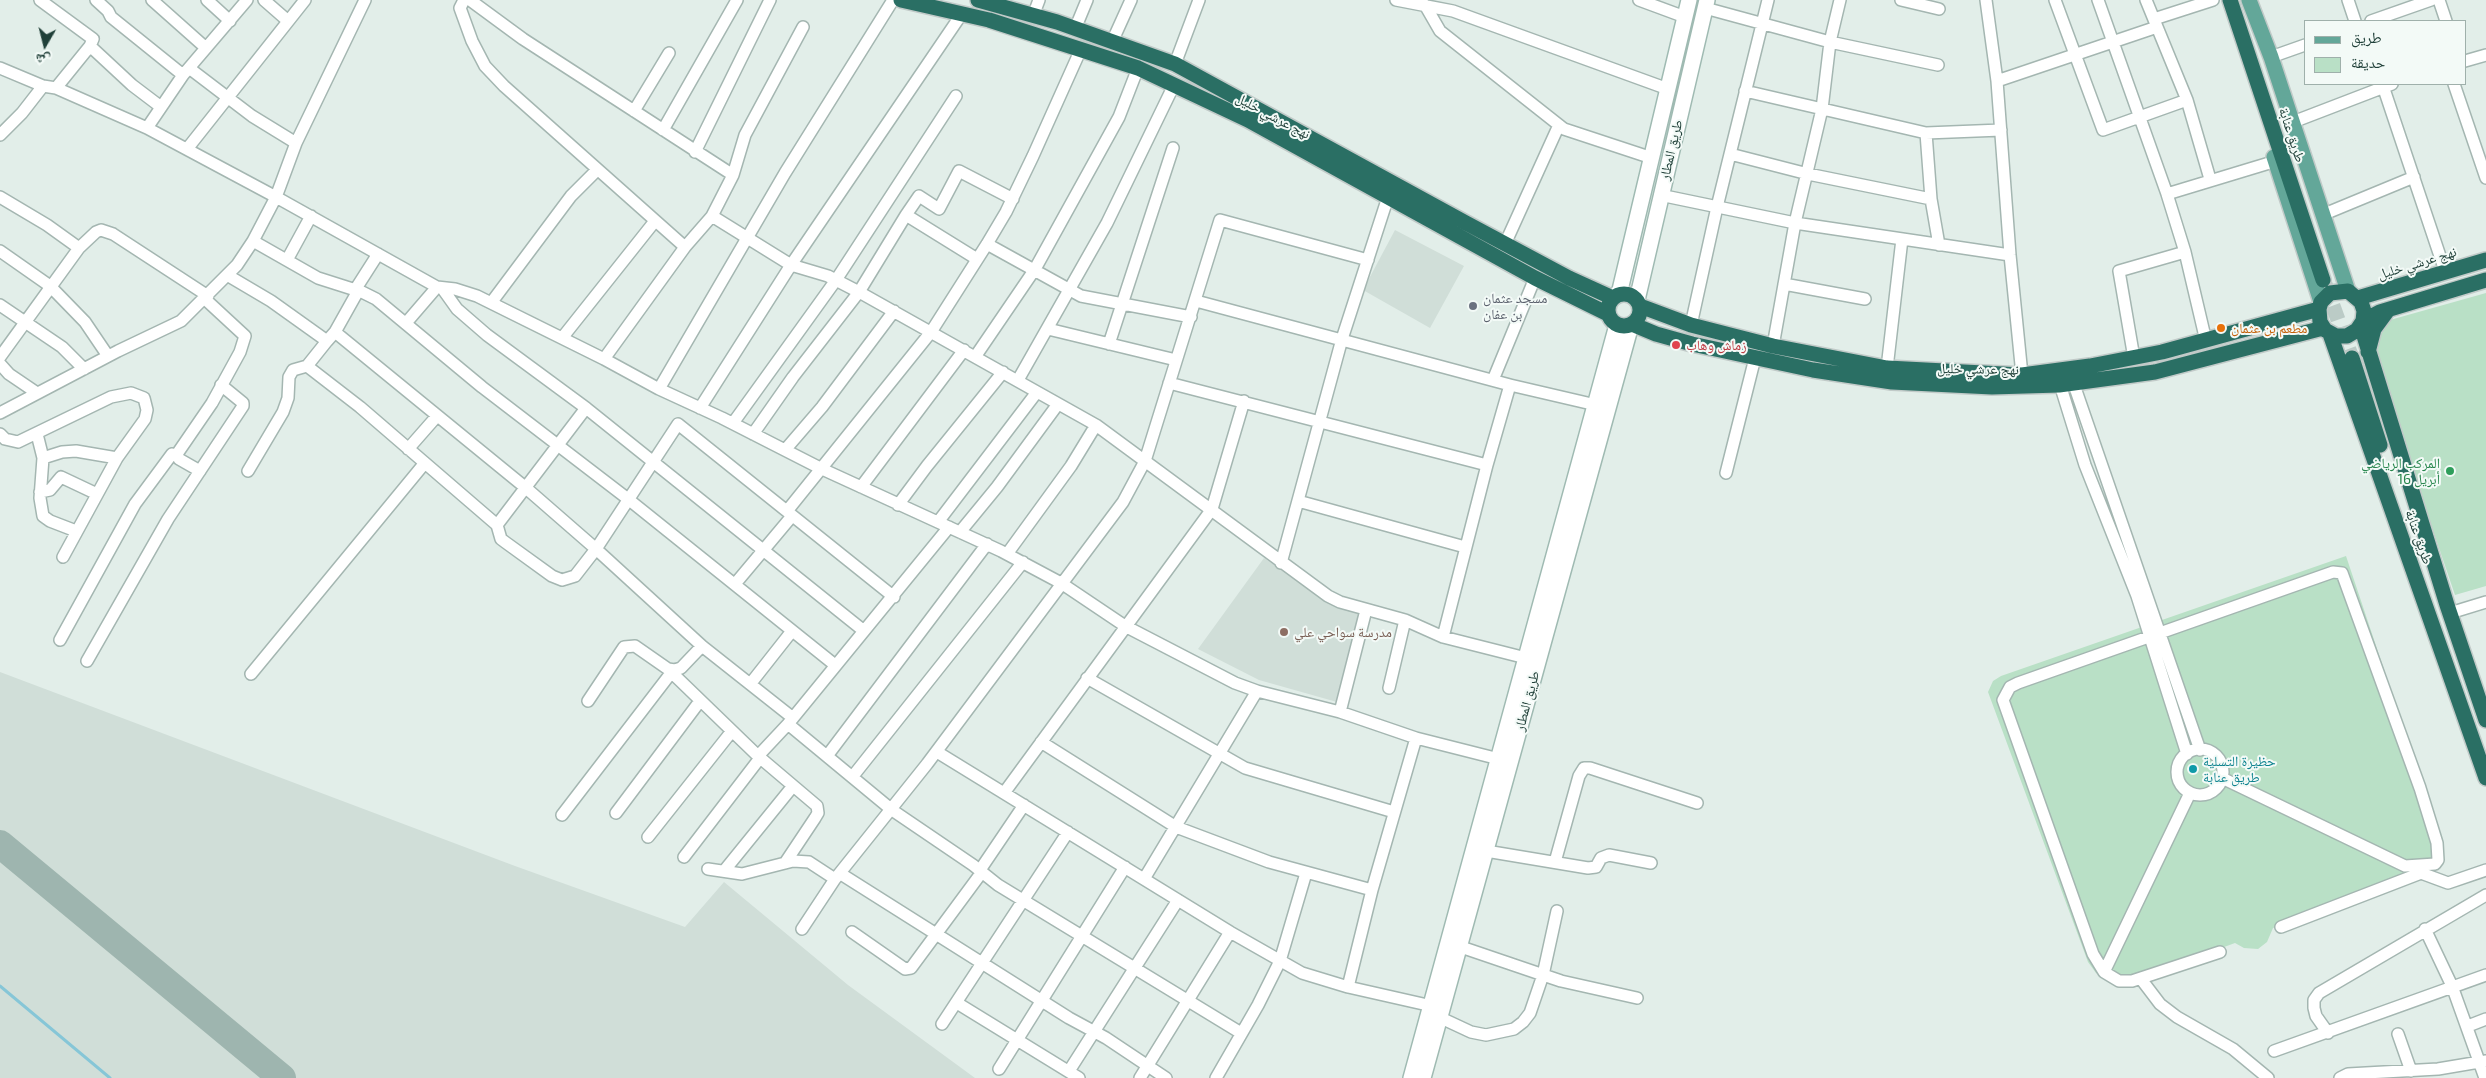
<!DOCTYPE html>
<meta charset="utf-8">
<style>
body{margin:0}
#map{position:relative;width:2486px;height:1078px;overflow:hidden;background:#e2eee9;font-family:"Exo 2","Noto Naskh Arabic",sans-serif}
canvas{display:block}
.legend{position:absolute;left:2304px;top:20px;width:162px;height:65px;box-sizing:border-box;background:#f3faf7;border:1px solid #9fb0ab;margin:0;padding:6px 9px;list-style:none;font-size:15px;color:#204039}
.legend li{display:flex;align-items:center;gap:10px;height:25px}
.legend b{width:25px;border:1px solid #9fb0ab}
.north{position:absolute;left:20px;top:20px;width:50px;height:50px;-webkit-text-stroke:4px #f3faf7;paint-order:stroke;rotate:188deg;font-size:14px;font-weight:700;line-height:20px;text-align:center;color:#204039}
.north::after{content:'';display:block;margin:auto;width:18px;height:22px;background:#204039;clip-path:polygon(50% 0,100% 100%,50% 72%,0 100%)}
</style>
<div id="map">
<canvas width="2486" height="1078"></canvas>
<ul class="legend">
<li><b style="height:6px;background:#63a799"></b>طريق</li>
<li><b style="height:14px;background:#b9e0c6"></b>حديقة</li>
</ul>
<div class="north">ش</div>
</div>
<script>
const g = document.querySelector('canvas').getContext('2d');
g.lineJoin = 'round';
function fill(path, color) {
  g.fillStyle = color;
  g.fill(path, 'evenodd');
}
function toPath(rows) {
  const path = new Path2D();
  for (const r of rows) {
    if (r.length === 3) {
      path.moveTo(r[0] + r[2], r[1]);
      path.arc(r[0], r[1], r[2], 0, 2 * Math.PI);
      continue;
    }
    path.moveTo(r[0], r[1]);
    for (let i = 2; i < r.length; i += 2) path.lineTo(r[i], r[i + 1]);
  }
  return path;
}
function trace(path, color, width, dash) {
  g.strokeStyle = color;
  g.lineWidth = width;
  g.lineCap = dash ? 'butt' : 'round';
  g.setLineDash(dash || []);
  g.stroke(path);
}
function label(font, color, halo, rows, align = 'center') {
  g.font = font + ' "Exo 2","Noto Naskh Arabic",sans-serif';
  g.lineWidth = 4;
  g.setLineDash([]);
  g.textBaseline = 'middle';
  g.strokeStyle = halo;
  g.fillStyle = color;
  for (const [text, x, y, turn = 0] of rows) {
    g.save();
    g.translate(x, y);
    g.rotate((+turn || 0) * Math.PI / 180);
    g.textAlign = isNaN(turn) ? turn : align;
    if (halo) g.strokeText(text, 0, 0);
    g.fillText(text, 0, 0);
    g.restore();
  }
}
fill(toPath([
 [1395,230,1464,266,1430,328,1363,290],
 [1264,558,1320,596,1363,614,1337,702,1259,680,1198,649],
 [0,672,515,866,685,927,724,882,848,985,975,1078,0,1078]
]), '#d0ded8');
fill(toPath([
 [2486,293,2486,586,2455,595,2374,357,2381,326,2390,320],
 [2346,556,2443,846,2443,863,2439,869,2273,928,2267,942,2258,949,2244,948,2235,943,2126,983,2109,980,2096,973,2088,962,1988,692,1993,681,2001,676]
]), '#b9e0c6');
trace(toPath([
 [0,986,110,1078]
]), '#86c6d7', 3);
trace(toPath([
 [0,844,282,1078]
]), '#9eb5af', 28);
trace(toPath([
 [2325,284,2352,358]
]), '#bbcbc6', 15, [15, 8]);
const street = toPath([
 [40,0,93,39,90,46,56,88],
 [96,0,108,11,111,17,183,75],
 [152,0,206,48],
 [207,0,230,21],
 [264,0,288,21],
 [464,0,460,8,472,41,485,66,504,86,685,247],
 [470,0,523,39,733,175],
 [1396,0,1453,11,1668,89],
 [1639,0,1685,17],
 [1901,0,1939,9],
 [1986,0,1997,81,2010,255,2022,375],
 [2055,0,2103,130,2187,100],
 [2098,0,2167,194,2185,252,2206,341],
 [2146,0,2187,100,2210,179],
 [2348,0,2355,21],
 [2439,0,2446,21],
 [1425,5,1440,31,1564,129,1652,158],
 [1705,8,1830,42,1938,65],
 [1033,16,1039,0],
 [2154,19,2213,0],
 [2371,21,2431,0],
 [1075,29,1087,0],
 [1112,42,1131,0],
 [90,46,132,85,161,107],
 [2271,57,2305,45],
 [2465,61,2486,55],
 [1175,64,1199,0],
 [0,68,43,86,56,88,147,128,276,197,296,143,365,0],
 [189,68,252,116,296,143],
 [1997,81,2157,27],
 [2454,84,2486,178],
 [2383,86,2445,271],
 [1745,91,1926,133,2001,130],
 [634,111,669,53],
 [2293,122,2392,84],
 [147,128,183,75,247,0],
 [663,130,737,0],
 [1926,133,1931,199,1939,245],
 [0,135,22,113,43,86],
 [187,149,305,0],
 [695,152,770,0],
 [1730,154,1808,174,1931,199],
 [2167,194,2276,161],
 [1660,195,1795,223,2010,255],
 [0,197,47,225,79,248],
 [906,215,919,196,939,209,959,171,1013,199],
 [2322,215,2414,177],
 [712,216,791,265,828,276,859,292,1096,425,1328,596,1340,602,1405,620,1443,637,1526,658],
 [253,241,318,278,362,292,376,299,482,387,628,499,835,665],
 [987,244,1081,296,1191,317],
 [1505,244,1559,125],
 [0,251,50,286,85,322,108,356],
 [287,260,311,216],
 [227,275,271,301,327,341,307,366,293,370,289,377,288,398,283,412,248,471],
 [1784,284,1865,299],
 [442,288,457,309,487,335,586,408,864,631],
 [355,290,378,254],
 [1196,301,1510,385,1596,405],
 [491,303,571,196,597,170],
 [0,305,62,347,84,369],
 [406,323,437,287],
 [1691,325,1717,207,1768,0],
 [1048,329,1176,360],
 [335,332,358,291],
 [562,338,655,221],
 [1109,344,1173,148],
 [1773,346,1795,223,1822,109,1830,42,1840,0],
 [0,357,79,248,96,232,101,230,113,234,208,296],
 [975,357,1035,269,1119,117,1138,68],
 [2134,358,2119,271,2185,252],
 [604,359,685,247,712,216,733,175,745,135,803,27],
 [0,364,9,374,37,393],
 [307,366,360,407,497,525,501,539,505,542,552,576,562,580,575,576,596,549,526,488,335,332,327,341],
 [1887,368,1902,239],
 [2071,376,2200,750],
 [2058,378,2085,465,2137,596,2187,754],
 [1018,380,1107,223,1174,85],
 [1493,380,1535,278],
 [1169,383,1487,465],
 [659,389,785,173,893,0],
 [700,408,791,265,961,15],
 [0,413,118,351,181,321,237,265,253,241,276,197,437,287,455,289,477,296,604,359,659,389,722,418,822,469,1001,551,1061,583,1125,626,1235,683,1257,691,1340,712,1416,738,1499,759],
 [733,423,836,280,956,96],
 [0,434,5,439,18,442,111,397,131,393,144,398,147,410,145,419,117,458,63,557],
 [37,434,43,458,40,498,43,516,50,521,76,531],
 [753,434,793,377,859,292,906,215,977,259],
 [408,449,437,416],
 [785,450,822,407,894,311],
 [43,458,62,452,76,451,117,458],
 [200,471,179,459,177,454,212,403,240,352,245,336,205,299],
 [1726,473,1755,358],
 [861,487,964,350],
 [40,492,50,490,61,477,97,494],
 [1298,501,1465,547],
 [898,505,927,466,1003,372],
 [787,511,931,332,987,244,1006,212,1033,156,1081,49],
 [938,522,1037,392],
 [497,525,586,408],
 [949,527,788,724,892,810,973,865,998,885,1241,1033],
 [960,532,997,487,1058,404],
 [1007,554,1071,466,1096,425],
 [1281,563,1342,339,1388,197],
 [735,584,792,516],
 [2450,613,2486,602],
 [1443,637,1487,465,1510,385],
 [60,640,135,504,172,454],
 [87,661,168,519,243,406,243,403,221,385],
 [668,669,758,756,817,806,818,813,815,818,785,863],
 [251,674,424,464],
 [1087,678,1245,768,1394,812],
 [751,683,792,631],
 [1389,688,1405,620],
 [588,701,624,647,635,646,668,669,675,670,681,668,702,646],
 [1340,712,1366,610],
 [793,718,702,646,596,549,678,424,894,597],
 [1041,742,1176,827,1269,862,1372,890],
 [2200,772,23],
 [937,752,1230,932,1302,973,1348,987,1432,1006],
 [758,756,788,724],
 [827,756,987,544],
 [853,776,1023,562],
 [1004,793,1212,509,1244,401],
 [616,813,700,701],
 [562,815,671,673],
 [648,837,732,731],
 [1486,851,1588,868,1596,867,1601,858,1609,855,1651,863],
 [684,857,760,758],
 [1555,862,1579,776,1584,768,1590,768,1697,803],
 [708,869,742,874,793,861,809,862,835,879],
 [980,870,1024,805],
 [724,871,793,786],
 [841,874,1069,1018,1106,1038,1166,1078],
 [1144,879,1257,691],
 [2281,927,2421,873,2448,883,2486,870],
 [802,929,835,879,927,764,1123,502,1145,461,1220,220,1368,260],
 [2425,929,2452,986,2485,1078],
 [852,932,905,969,911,968,982,872],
 [1461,947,1561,981,1637,998],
 [2220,952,2132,981,2119,981,2104,972,2093,954,2003,700,2010,687,2018,683,2333,572,2342,573,2420,788,2437,843,2438,860,2435,864,2405,866,2222,778],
 [2104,972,2190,793],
 [2141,979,2160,1004,2177,1017,2233,1049,2268,1078],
 [1348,987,1372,890,1416,738],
 [957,1003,1079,1078],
 [1441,1018,1471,1032,1486,1035,1514,1029,1523,1022,1530,1013,1543,975,1557,911],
 [942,1024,1068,832],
 [2468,1026,2486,1019],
 [2328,1033,2316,1016,2314,1008,2314,1000,2319,993,2486,895],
 [2398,1034,2411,1071],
 [2274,1051,2486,975],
 [999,1069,1125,867],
 [1069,1071,1178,900],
 [1140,1078,1230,932],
 [1216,1078,1258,1005,1280,961,1306,873],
 [2340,1078,2348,1074,2438,1069,2486,1061]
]);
const secondary = toPath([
 [1616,296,1620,290,1689,0],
 [1637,300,1707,0],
 [1411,1078,1617,325],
 [1423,1078,1631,325]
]);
const primary = toPath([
 [2249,0,2271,57,2348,291],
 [2274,157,2321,302]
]);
const highway = toPath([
 [901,0,989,20,1138,68,1248,120,1535,278,1608,314],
 [978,0,1057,22,1175,64,1466,223,1569,278,1613,298],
 [2230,0,2323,280],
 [1624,310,16],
 [2358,298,2486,260],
 [1640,306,1691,325,1773,346,1887,368,2022,375,2090,366,2162,352,2319,309],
 [2363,321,2364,311,2361,302,2348,291,2330,293,2321,302,2319,309,2320,322,2325,330,2336,336,2347,336,2357,330,2363,321,2380,312,2486,280],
 [1632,324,1656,334,1692,344,1813,370,1892,382,1992,387,2059,385,2155,372,2323,328],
 [2361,326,2447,605,2486,720],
 [2330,334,2486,778],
 [2368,352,2374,329,2388,310],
 [2352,358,2380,445]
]);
trace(street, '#a4b6b1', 14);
trace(secondary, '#9fbab2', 18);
trace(primary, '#c1cac8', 18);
trace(highway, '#c1cac8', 18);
trace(street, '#fff', 11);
trace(secondary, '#fff', 15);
trace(primary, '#63a799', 15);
trace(highway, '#2a6f64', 15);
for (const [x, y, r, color] of [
 [1473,306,5,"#6b7280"],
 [2221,328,5,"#e8710a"],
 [1676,345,5,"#e0444e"],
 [2450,471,5,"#2e9e5b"],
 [1284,632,5,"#8d6e63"],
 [2193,769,5,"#0f9aa8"]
]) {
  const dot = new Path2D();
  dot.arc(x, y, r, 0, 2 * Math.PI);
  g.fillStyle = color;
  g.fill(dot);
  trace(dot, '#f3faf7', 2);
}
label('14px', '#204039', '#f3faf7', [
 ["نهج عرشي خليل",1273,116,28],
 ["طريق عنابة",2292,135,72],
 ["طريق المطار",1671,150,-77],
 ["نهج عرشي خليل",2417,263,-17],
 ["نهج عرشي خليل",1978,369,1],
 ["طريق عنابة",2419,537,71],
 ["طريق المطار",1527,701,-75]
]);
label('14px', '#5b616d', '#f3faf7', [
 ["مسجد عثمان",1483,298],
 ["بن عفان",1483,314]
], 'left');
label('14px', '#c56008', '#f3faf7', [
 ["مطعم بن عثمان",2231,328]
], 'left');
label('14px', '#be3a42', '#f3faf7', [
 ["زماش وهاب",1686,345]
], 'left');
label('14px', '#27864d', '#f3faf7', [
 ["المركب الرياضي",2440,463],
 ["16 أبريل",2440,479]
], 'right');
label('14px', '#785e54', '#f3faf7', [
 ["مدرسة سواحي علي",1294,632]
], 'left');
label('14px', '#0d838f', '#f3faf7', [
 ["حظيرة التسلية",2203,761],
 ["طريق عنابة",2203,777]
], 'left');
</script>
